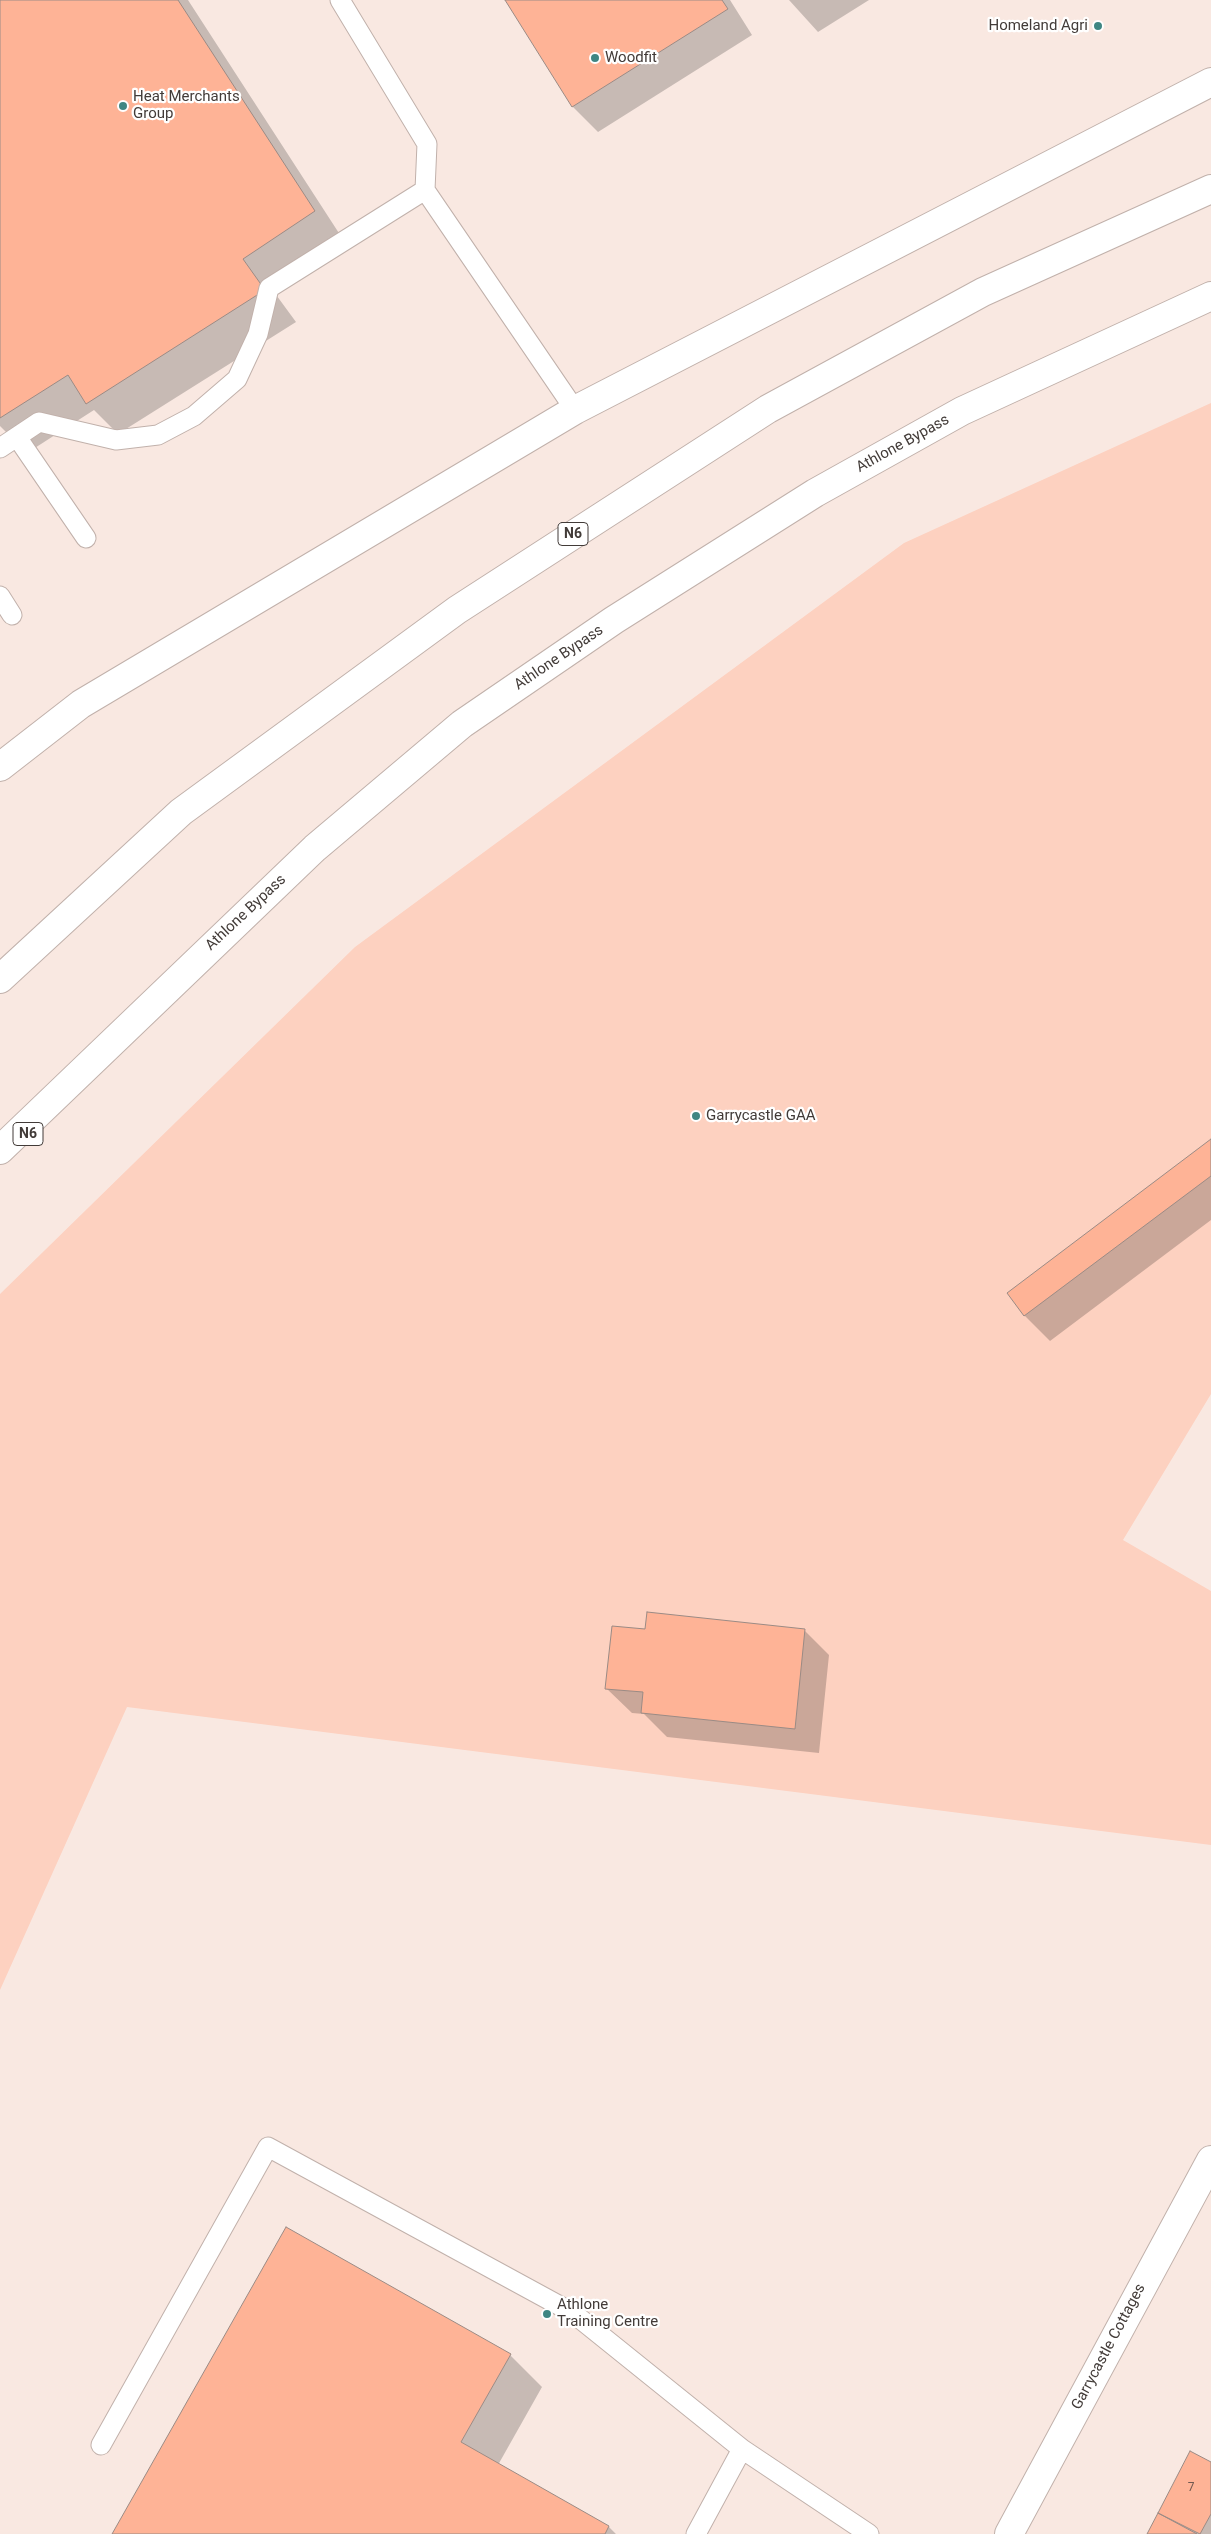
<!DOCTYPE html>
<style>
body{margin:0}
canvas{display:block;background:#f9e8e1}
</style>
<canvas width="1211" height="2534"></canvas>
<script>
const g = document.querySelector('canvas').getContext('2d');
g.lineJoin = 'round';
function fill(path, color) {
  g.fillStyle = color;
  g.fill(path, 'evenodd');
}
function toPath(rows) {
  const path = new Path2D();
  for (const r of rows) {
    path.moveTo(r[0], r[1]);
    for (let i = 2; i < r.length; i += 2) path.lineTo(r[i], r[i + 1]);
  }
  return path;
}
function trace(path, color, width, dash) {
  g.strokeStyle = color;
  g.lineWidth = width;
  g.lineCap = dash ? 'butt' : 'round';
  g.setLineDash(dash || []);
  g.stroke(path);
}
function label(font, color, halo, rows, align = 'center') {
  g.font = font + ' Roboto,sans-serif';
  g.lineWidth = 4.5;
  g.setLineDash([]);
  g.textBaseline = 'middle';
  g.strokeStyle = halo;
  g.fillStyle = color;
  for (const [text, x, y, turn = 0] of rows) {
    g.save();
    g.translate(x, y);
    g.rotate((+turn || 0) * Math.PI / 180);
    g.textAlign = isNaN(turn) ? turn : align;
    if (halo) g.strokeText(text, 0, 0);
    g.fillText(text, 0, 0);
    g.restore();
  }
}
fill(toPath([
 [1211,403,1211,1394,1123,1540,1211,1591,1211,1845,127,1707,0,1990,0,1294,355,947,904,543]
]), '#fdd1c0');
fill(toPath([
 [0,0,188,0,346,244,274,292,296,322,118,434,94,410,27,453,0,426],
 [506,0,730,0,752,35,598,132,573,107],
 [789,0,869,0,818,32],
 [1211,1141,1211,1220,1050,1341,1025,1316,1008,1293],
 [646,1630,804,1630,829,1655,819,1753,667,1737,644,1714,632,1713,606,1688],
 [510,2355,542,2387,498,2465,609,2527,616,2534,113,2534],
 [1191,2453,1211,2464,1211,2534,1148,2534]
]), '#0003');
const building = toPath([
 [0,0,178,0,315,211,243,259,265,290,86,404,68,375,0,418,0,0],
 [505,0,722,0,728,9,572,107,505,0],
 [1211,1139,1211,1176,1024,1316,1007,1293,1211,1139],
 [647,1612,805,1629,795,1729,641,1713,643,1692,605,1689,612,1626,645,1629,647,1612],
 [286,2227,511,2354,461,2442,609,2526,605,2534,112,2534,286,2227],
 [1190,2451,1211,2462,1211,2514,1200,2534,1158,2513,1190,2451],
 [1158,2513,1197,2534,1147,2534,1158,2513]
]);
fill(building, '#feb396');
trace(building, '#9b8b85', 1);
const service = toPath([
 [340,0,427,144,425,190,575,410],
 [17,437,86,538],
 [0,448,39,422,116,440,158,435,194,416,237,379,258,334,269,288,425,190],
 [0,596,12,615],
 [101,2445,268,2147,573,2313,742,2449],
 [696,2534,742,2449,869,2534]
]);
const minor = toPath([
 [1009,2534,1211,2160]
]);
const tertiary = toPath([
 [0,767,81,704,575,410,1211,82]
]);
const trunk = toPath([
 [0,979,181,812,457,610,768,409,983,292,1211,189],
 [0,1150,315,848,462,724,614,620,815,493,962,411,1211,296]
]);
trace(service, '#c1b1ab', 21);
trace(minor, '#c1b1ab', 30);
trace(tertiary, '#c1b1ab', 30);
trace(trunk, '#c1b1ab', 30);
trace(service, '#fff', 19);
trace(minor, '#fff', 28);
trace(tertiary, '#fff', 28);
trace(trunk, '#fff', 28);
for (const [x, y, r, color] of [
 [1098,26,5,"#3f8683"],
 [595,58,5,"#3f8683"],
 [123,106,5,"#3f8683"],
 [696,1116,5,"#3f8683"],
 [547,2314,5,"#3f8683"]
]) {
  const dot = new Path2D();
  dot.arc(x, y, r, 0, 2 * Math.PI);
  g.fillStyle = color;
  g.fill(dot);
  trace(dot, '#fff', 2);
}
label('12px', '#715950', null, [
 ["7",1191,2488]
]);
for (const [x, y, w] of [
 [573,534,30],
 [28,1134,30]
]) {
  const box = new Path2D();
  box.roundRect(x - w / 2, y - 11.5, w, 23, 4);
  g.fillStyle = '#fff';
  g.fill(box);
  trace(box, '#423b38', 1);
}
label('bold 14px', '#423b38', null, [
 ["N6",573,534],
 ["N6",28,1134]
]);
label('15px', '#423b38', '#fff', [
 ["Homeland Agri",1088,26,"right"],
 ["Woodfit",605,58],
 ["Heat Merchants",133,97],
 ["Group",133,114],
 ["Garrycastle GAA",706,1116],
 ["Athlone",557,2305],
 ["Training Centre",557,2322]
], 'left');
label('15px', '#423b38', '#fff', [
 ["Athlone Bypass",903,444,-29],
 ["Athlone Bypass",559,658,-34],
 ["Athlone Bypass",246,913,-43],
 ["Garrycastle Cottages",1109,2347,-62]
]);
</script>
